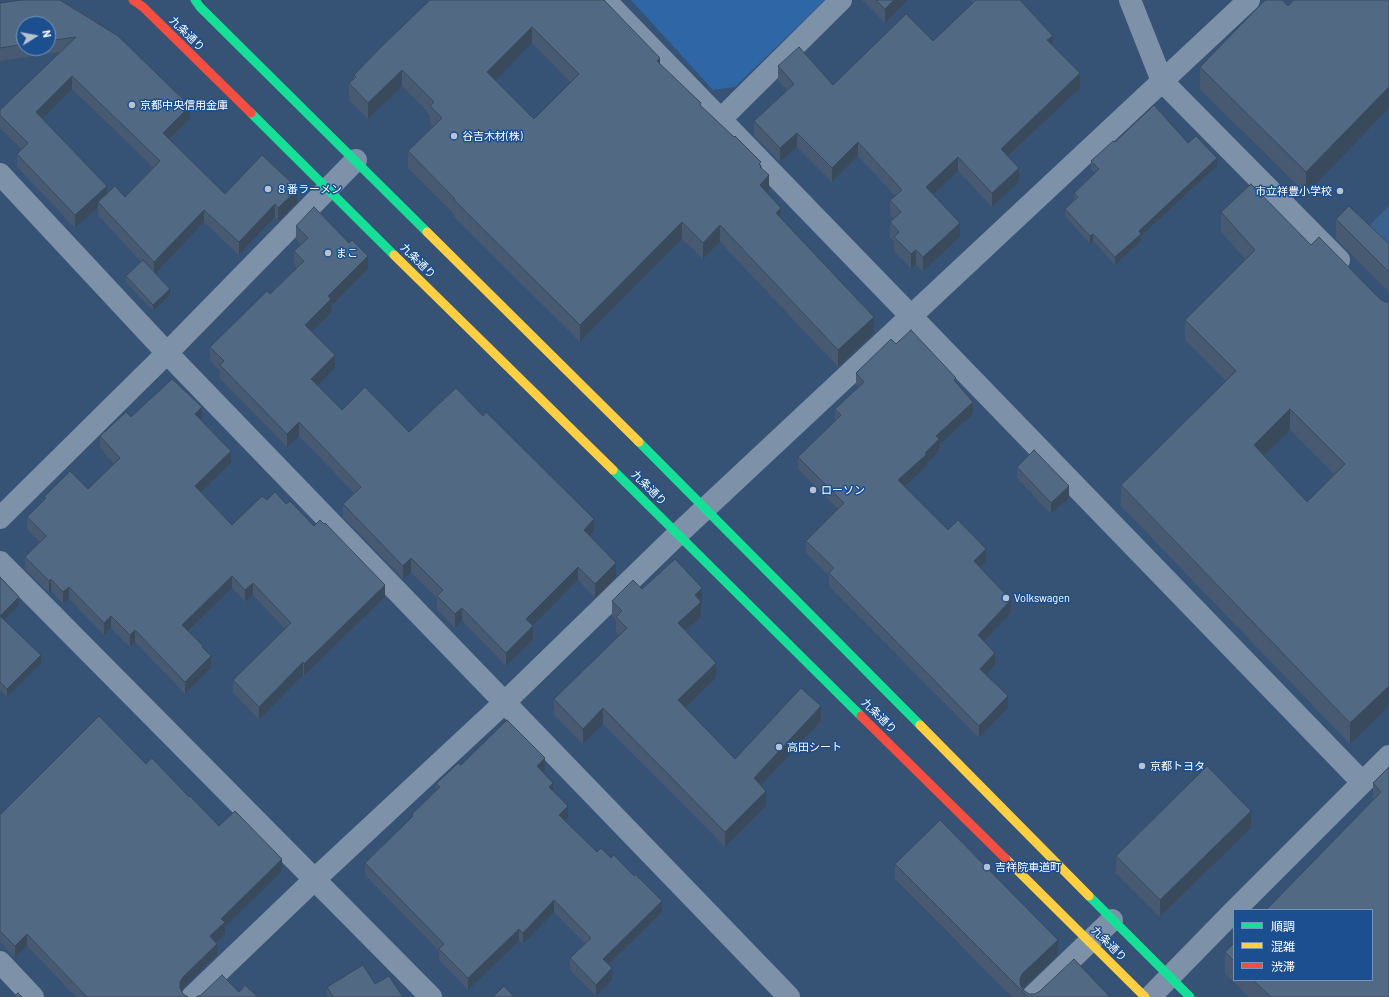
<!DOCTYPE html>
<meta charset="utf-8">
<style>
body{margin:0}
#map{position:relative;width:1389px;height:997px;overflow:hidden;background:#365274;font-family:Barlow,"Noto Sans JP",sans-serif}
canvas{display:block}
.legend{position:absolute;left:1233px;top:909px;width:140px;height:72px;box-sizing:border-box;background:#1b4f8f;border:1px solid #7695bc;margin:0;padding:5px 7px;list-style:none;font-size:12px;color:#fff}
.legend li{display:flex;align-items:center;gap:8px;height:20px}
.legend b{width:20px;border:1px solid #7695bc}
.north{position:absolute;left:16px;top:16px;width:40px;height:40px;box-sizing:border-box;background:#1b4f8f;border:1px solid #7695bc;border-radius:50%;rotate:79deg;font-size:11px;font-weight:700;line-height:16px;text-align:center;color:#fff}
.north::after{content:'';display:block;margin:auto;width:14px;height:18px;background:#b9c2ce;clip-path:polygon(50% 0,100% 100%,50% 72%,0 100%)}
</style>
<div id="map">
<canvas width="1389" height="997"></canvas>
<ul class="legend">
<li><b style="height:5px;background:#16e098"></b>順調</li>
<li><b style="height:5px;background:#ffcf43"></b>混雑</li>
<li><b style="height:5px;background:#f24e42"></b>渋滞</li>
</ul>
<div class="north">N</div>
</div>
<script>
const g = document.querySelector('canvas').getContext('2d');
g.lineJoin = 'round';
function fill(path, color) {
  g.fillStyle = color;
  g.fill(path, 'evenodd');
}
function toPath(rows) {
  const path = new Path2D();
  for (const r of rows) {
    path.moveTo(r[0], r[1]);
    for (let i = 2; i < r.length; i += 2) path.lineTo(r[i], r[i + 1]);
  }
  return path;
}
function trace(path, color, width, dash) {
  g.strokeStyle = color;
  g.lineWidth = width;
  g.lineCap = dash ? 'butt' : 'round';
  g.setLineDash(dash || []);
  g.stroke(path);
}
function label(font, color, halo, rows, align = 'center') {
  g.font = font + ' Barlow,"Noto Sans JP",sans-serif';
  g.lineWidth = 3;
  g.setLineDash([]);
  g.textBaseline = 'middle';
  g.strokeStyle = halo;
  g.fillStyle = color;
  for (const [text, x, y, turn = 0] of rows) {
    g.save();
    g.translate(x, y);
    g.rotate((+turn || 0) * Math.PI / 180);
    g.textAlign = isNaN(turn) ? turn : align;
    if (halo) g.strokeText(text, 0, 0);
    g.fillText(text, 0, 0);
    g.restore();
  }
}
fill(toPath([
 [631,0,825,0,735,87,713,90]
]), '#2f66a5');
fill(toPath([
 [1389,206,1389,265,1359,236]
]), '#3b618d');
trace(toPath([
 [605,0,1362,782],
 [1130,0,1162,81,1339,260],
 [721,119,841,0],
 [0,174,167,353,789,997],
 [0,518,167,353,356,160],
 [0,562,431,997],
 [1235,910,1389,756],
 [0,962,33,997],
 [192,997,315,879,504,703,678,534,1249,0],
 [1032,997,1112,920],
 [1150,997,1234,911]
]), '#7d92a8', 22);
trace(toPath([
 [195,0,200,7,427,232],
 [251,113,394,255],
 [639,442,920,725],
 [613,470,861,716],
 [1089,896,1190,997]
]), '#16e098', 9);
trace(toPath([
 [427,232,639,442],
 [394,255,613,470],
 [920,725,1089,896],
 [1006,859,1145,997]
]), '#ffcf43', 9);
trace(toPath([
 [133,0,143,7,251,113],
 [861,716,1006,859]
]), '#f24e42', 9);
fill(toPath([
 [60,0,190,119,170,140,225,194,293,186,297,203,278,221,275,217,239,255,204,222,155,274,170,295,153,311,126,282,126,276,141,262,98,215,98,207,75,228,17,167,17,154,21,149,0,128,0,110,60,52,0,61,0,3],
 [24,24,48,24,48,48,24,48],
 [72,89,153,167,125,197,107,193,42,118],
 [604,0,660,64,701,106,761,165,769,192,768,194,781,219,874,333,838,367,720,242,703,259,682,239,580,342,454,217,454,214,408,168,408,151,433,126,430,123,430,115,402,86,368,119,349,100,349,83,354,78,354,75],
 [532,43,571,83,534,119,495,80],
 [862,0,908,0,885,23],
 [971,0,1020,0,1053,45,1080,88,1008,157,1019,182,992,207,958,171,933,194,960,237,923,271,916,265,911,269,894,251,894,241,890,237,890,222,894,219,890,215,890,200,895,196,858,156,832,182,797,147,780,162,754,136,754,121,787,90,778,80,778,66,833,85,933,41,973,3],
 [1389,0,1306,194,1200,89,1200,67,1288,6],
 [1115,142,1188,143,1217,166,1141,236,1141,241,1115,265,1093,241,1090,244,1065,216,1065,209,1074,200,1074,193,1095,173,1091,169,1091,161],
 [1221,212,1311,245,1380,299,1350,744,1121,506,1121,485,1226,381,1185,340,1185,320,1246,260,1221,232],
 [1290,430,1334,474,1307,502,1264,455],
 [1336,219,1389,244,1389,292,1336,239],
 [296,226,368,269,331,306,331,313,312,331,335,368,318,386,342,410,409,432,483,416,594,532,590,536,616,577,595,598,578,580,532,625,533,640,506,666,462,621,455,628,437,609,437,598,411,572,403,579,343,517,343,504,354,493,299,436,287,447,220,379,220,371,210,360,210,347,270,294,297,268,294,265,294,251,301,245,296,239],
 [896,344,956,383,973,414,939,445,939,451,927,464,927,466,905,487,948,530,986,562,980,568,1011,612,984,641,995,665,986,674,1008,708,979,738,829,586,829,576,806,553,806,541,838,509,798,469,798,457,835,421,835,409,858,388,856,385,856,373],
 [131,417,202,420,201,420,231,463,201,492,232,525,267,500,286,504,385,597,304,676,303,675,259,720,233,693,233,680,285,629,253,595,245,602,232,588,189,631,203,648,211,668,185,694,135,642,130,647,111,628,104,635,69,599,63,604,51,591,49,593,25,569,25,557,40,542,27,529,27,517,44,500,44,497,88,489,114,464,100,448,100,436],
 [1017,467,1069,498,1051,514,1017,478],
 [0,577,19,605,4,620,41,663,7,697,0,690],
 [612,601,702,603,701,605,701,617,686,631,716,678,685,708,735,759,821,721,761,785,766,806,725,847,603,724,583,744,554,715,554,699,619,635,616,632,616,620,612,616],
 [146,764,189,797,219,826,282,871,225,927,225,934,216,942,217,955,183,988,181,991,183,994,188,997,76,997,27,946,15,958,0,942,0,815],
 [461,765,545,770,543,772,568,818,565,821,597,852,662,912,609,964,612,980,596,996,570,970,570,958,585,943,554,912,523,944,519,941,468,990,439,960,439,951,365,875,365,863,412,817,412,814,436,790,436,784],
 [1389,767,1389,997,1249,997,1225,974,1225,952,1234,943,1234,980,1372,980,1373,783],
 [1251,828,1160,917,1116,873,1116,856],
 [895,864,1058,955,1023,988,1022,989,1029,994,1110,997,1012,997,895,879],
 [375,984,403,997,327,997,327,987]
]), '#475a72');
fill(toPath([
 [894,0,908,0,885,23,885,9],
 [532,27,532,43,487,89,487,72],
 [1053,36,1053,50,1047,40],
 [660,58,660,75,657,61],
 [402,70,402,86,368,119,368,103],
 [1080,73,1080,88,1001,163,1001,149],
 [72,76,72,89,36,125,36,112],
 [1389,87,1389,108,1306,194,1306,172],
 [190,106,190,119,163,146,163,133],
 [797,133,797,147,780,162,780,148],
 [858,142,858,156,832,182,832,168],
 [958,157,958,171,926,201,926,187],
 [1217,158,1217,166,1141,236,1141,241,1115,265,1115,257,1139,231],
 [1019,168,1019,182,992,207,992,193],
 [769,175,769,192,760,202,760,185],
 [293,184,293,193,297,190,297,203,278,221,278,208],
 [107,186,107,199,98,202,98,207,75,228,75,215],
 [275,204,275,217,239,255,239,242],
 [781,208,781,225,776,213],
 [204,210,204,222,154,275,154,262],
 [682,222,682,239,580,342,580,325],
 [960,223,960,237,923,271,923,257],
 [720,225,720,242,703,259,703,243],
 [1093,234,1093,241,1090,244,1090,236],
 [916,250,916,265,911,269,911,254],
 [368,256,368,269,331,306,331,313,305,338,305,325,328,296],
 [170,289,170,295,153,311,153,305],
 [874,317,874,333,838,367,838,350],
 [335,355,335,368,311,393,311,379],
 [973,402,973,414,939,445,939,451,927,464,927,466,898,493,898,480,925,453,936,436],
 [202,407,202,420,195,426,195,414],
 [1290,409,1290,430,1254,465,1254,445],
 [299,422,299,436,287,447,287,434],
 [231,451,231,463,195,498,195,486],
 [1069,486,1069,498,1051,514,1051,503],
 [594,519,594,532,584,543,584,530],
 [986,549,986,562,974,574,974,561],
 [411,558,411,572,403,579,403,566],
 [616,563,616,577,595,598,595,584],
 [578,567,578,580,526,632,526,619],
 [232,576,232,588,182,637,182,625],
 [51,579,51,591,49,593,49,581],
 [253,583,253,595,245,602,245,590],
 [385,585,385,597,304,676,304,664],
 [69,587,69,599,63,604,63,592],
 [702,588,702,603,701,605,701,617,678,638,678,623,695,595],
 [19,597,19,605,0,624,0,616],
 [1011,600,1011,612,978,648,978,635],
 [462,608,462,621,455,628,455,614],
 [111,616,111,628,104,635,104,623],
 [533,626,533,640,506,666,506,653],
 [135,630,135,642,130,647,130,635],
 [995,653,995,665,980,681,980,669],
 [41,655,41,663,7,697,7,689],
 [211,656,211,668,185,694,185,682],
 [303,662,303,675,259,720,259,707],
 [716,663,716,678,678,715,678,700],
 [1389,686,1389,706,1350,744,1350,723],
 [1008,696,1008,708,979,738,979,726],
 [821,706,821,721,754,793,754,778],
 [603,708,603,724,583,744,583,729],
 [545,758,545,770,537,778,537,766],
 [553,783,553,794,549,787],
 [766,791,766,806,725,847,725,832],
 [568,806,568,818,559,826,559,815],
 [1251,811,1251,828,1160,917,1160,900],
 [282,859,282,871,225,927,225,934,210,948,210,936,221,919],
 [554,900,554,912,523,944,523,933],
 [662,901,662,912,603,970,603,959],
 [519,929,519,941,468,990,468,978],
 [27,934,27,946,15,958,15,946],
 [1058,940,1058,955,1023,988,1022,991,1020,989,1020,978,1023,973],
 [217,944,217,955,183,988,180,993,180,997,180,982,183,977],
 [612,968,612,980,596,996,596,985]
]), '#394a5c');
const building = toPath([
 [22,0,60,0,118,36,190,106,163,133,225,194,262,155,293,184,292,185,297,190,278,208,275,204,239,242,204,210,154,262,98,202,115,186,125,197,160,161,72,76,36,112,107,186,75,215,17,154,28,143,0,115,0,110,76,37,48,41,48,24,24,24,24,44,0,48,0,3,22,0],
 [430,0,604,0,660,58,657,61,701,103,700,105,734,137,735,136,761,162,759,164,761,166,760,167,769,175,760,185,781,208,776,213,874,317,838,350,720,225,703,243,682,222,580,325,454,200,455,199,408,151,442,118,430,106,434,102,402,70,368,103,349,83,356,77,354,75,380,48,430,0],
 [532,27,579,74,534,119,487,72,532,27],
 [876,0,894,0,885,9,876,0],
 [976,0,1020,0,1053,36,1047,40,1080,73,1001,149,1019,168,992,193,958,157,926,187,960,223,923,257,916,250,911,254,894,237,899,232,890,222,901,212,890,200,902,190,858,142,832,168,797,133,780,148,754,121,794,84,778,66,799,47,833,85,906,14,933,41,976,0],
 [1265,0,1282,0,1288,6,1294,0,1389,0,1389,87,1306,172,1200,67,1265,0],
 [1154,105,1188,143,1196,136,1217,158,1139,231,1141,234,1115,257,1093,234,1090,236,1065,209,1078,197,1074,193,1099,169,1091,161,1113,141,1115,142,1154,105],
 [1251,184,1311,245,1319,237,1380,299,1385,302,1389,302,1389,686,1350,723,1121,485,1236,371,1185,320,1255,250,1221,212,1251,184],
 [1290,409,1345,464,1307,502,1254,445,1290,409],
 [1349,206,1389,244,1389,272,1336,219,1349,206],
 [314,207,349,243,352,240,368,256,328,296,331,299,305,325,335,355,311,379,342,410,365,387,409,432,456,388,483,416,486,412,594,519,584,530,616,563,595,584,578,567,526,619,533,626,506,653,462,608,455,614,437,596,443,590,411,558,403,566,343,504,361,487,299,422,287,434,220,365,224,361,210,347,267,291,270,294,304,261,294,251,308,238,296,226,314,207],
 [143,260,170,289,153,305,126,276,143,260],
 [911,330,956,378,954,380,973,402,936,436,939,439,925,453,927,454,898,480,948,530,958,520,986,549,974,561,1011,600,978,635,995,653,980,669,1008,696,979,726,829,573,834,568,806,541,844,503,798,457,841,415,835,409,864,382,856,373,891,339,896,344,911,330],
 [172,379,202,407,195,414,231,451,195,486,232,525,262,496,267,500,275,492,286,504,290,501,314,526,320,520,324,524,325,523,385,585,304,664,303,662,259,707,233,680,291,623,253,583,245,590,232,576,182,625,203,646,202,647,211,656,185,682,135,630,130,635,111,616,104,623,69,587,63,592,51,579,49,581,25,557,46,536,27,517,46,498,44,497,70,471,88,489,120,458,100,436,126,412,131,417,172,379],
 [1034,450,1069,486,1051,503,1017,467,1034,450],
 [675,559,702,588,695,595,701,602,678,623,716,663,678,700,735,759,801,688,821,706,754,778,766,791,725,832,603,708,583,729,554,699,627,628,616,617,622,611,612,601,633,580,642,589,675,559],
 [0,577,19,597,0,616,41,655,7,689,0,682,0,577],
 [99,716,146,764,152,758,189,797,190,796,219,826,235,811,282,859,221,919,225,922,210,936,217,944,183,977,180,982,180,988,183,994,188,997,87,997,27,934,15,946,0,931,0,815,99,716],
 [507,720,545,758,537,766,553,783,549,787,568,806,559,815,597,852,601,848,611,858,614,855,634,876,635,874,662,901,603,959,612,968,596,985,570,958,591,938,554,900,523,933,519,929,468,978,439,949,444,944,365,863,413,816,412,814,440,787,436,784,458,763,461,765,507,720],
 [1207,766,1251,811,1160,900,1116,856,1207,766],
 [1389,767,1389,997,1271,997,1253,980,1372,980,1372,910,1266,910,1381,792,1373,783,1389,767],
 [940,820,1058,940,1023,973,1020,978,1020,984,1023,990,1029,994,1035,994,1040,991,1074,959,1110,997,1028,997,895,864,940,820],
 [1234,943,1234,961,1225,952,1234,943],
 [363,965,375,984,389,976,403,997,333,997,327,987,363,965],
 [222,975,239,992,245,985,258,997,196,997,201,995,222,975],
 [504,986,514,997,493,997,504,986],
 [18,993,22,997,14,997,18,993]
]);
fill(building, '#526984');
trace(building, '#394a5c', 1);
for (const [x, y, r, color] of [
 [132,105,4,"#b9c2ce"],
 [454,136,4,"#b9c2ce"],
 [268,189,4,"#b9c2ce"],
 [1340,191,4,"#b9c2ce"],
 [328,253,4,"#b9c2ce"],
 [813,490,4,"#b9c2ce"],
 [1006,598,4,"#b9c2ce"],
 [779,747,4,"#b9c2ce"],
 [1142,766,4,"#b9c2ce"],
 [987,867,4,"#b9c2ce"]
]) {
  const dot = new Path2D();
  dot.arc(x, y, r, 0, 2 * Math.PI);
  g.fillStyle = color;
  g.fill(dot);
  trace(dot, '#1b4f8f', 1.5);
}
label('11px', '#fff', '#1b4f8f', [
 ["九条通り",187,34,45],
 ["九条通り",418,261,45],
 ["九条通り",649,488,45],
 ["九条通り",879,716,45],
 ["九条通り",1109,944,45]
]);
label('11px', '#fff', '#1b4f8f', [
 ["京都中央信用金庫",140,105],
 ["谷吉木材(株)",462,136],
 ["８番ラーメン",276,189],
 ["市立祥豊小学校",1332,191,"right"],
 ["まこ",336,253],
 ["ローソン",821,490],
 ["Volkswagen",1014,598],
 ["高田シート",787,747],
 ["京都トヨタ",1150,766],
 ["吉祥院車道町",995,867]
], 'left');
</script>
